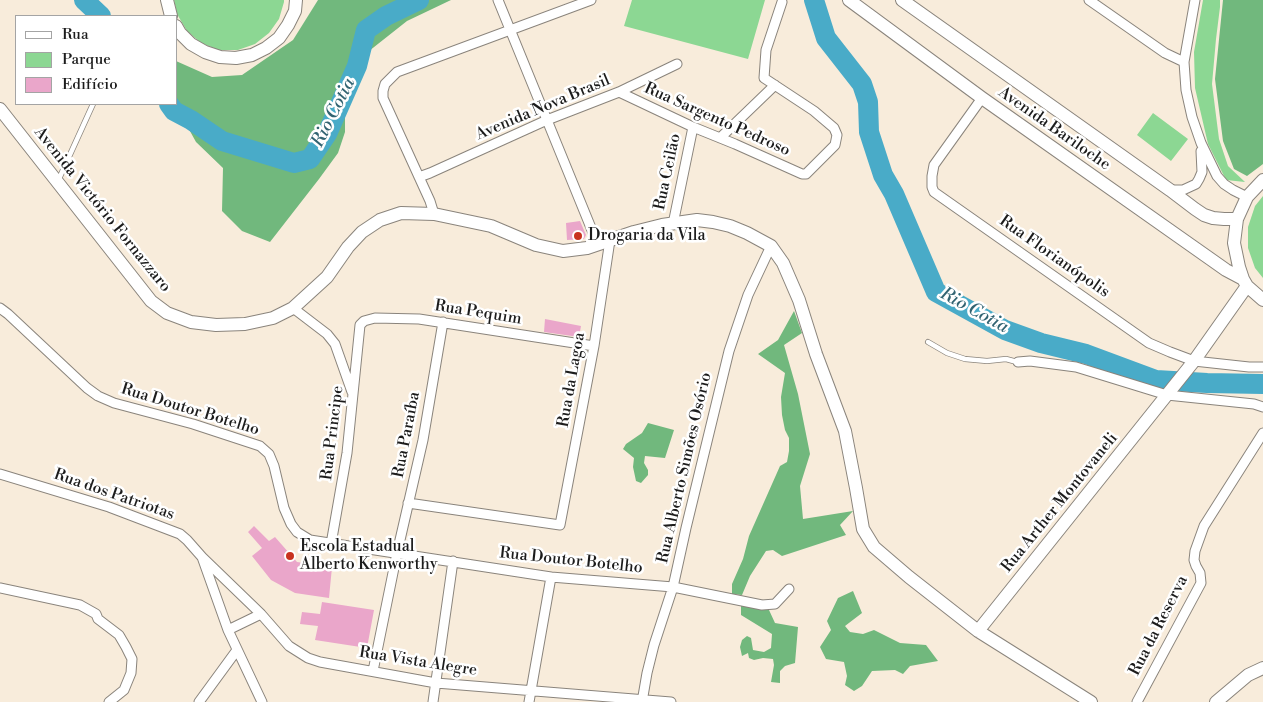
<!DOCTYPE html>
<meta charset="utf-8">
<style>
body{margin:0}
#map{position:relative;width:1263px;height:702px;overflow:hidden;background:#f8ecdb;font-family:"Libre Bodoni",serif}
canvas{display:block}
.legend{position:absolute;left:15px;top:15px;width:162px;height:90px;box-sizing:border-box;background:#fff;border:1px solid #a4a4a4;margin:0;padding:6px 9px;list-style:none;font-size:15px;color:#1c1c1c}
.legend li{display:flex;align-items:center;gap:10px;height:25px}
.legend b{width:25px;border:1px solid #a4a4a4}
</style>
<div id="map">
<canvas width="1263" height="702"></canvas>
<ul class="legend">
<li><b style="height:6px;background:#fff"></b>Rua</li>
<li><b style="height:14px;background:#8cd793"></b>Parque</li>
<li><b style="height:14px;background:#eaa6ca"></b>Edifício</li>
</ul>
</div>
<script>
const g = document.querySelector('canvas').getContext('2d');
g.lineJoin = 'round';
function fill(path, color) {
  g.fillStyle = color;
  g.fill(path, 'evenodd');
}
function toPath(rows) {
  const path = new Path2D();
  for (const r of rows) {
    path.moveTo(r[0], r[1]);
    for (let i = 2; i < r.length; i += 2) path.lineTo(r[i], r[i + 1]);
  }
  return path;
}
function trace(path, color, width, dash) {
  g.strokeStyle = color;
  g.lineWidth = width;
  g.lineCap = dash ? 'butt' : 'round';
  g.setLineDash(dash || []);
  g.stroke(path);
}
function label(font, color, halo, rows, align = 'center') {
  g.font = font + ' "Libre Bodoni",serif';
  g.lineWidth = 5;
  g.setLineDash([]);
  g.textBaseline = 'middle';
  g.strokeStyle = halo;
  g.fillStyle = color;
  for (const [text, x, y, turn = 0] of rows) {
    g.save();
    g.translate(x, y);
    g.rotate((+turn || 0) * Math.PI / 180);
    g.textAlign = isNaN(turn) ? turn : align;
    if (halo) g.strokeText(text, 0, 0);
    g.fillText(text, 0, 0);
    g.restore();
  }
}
fill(toPath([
 [174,0,284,0,284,2,279,19,269,33,255,44,238,50,219,50,201,43,187,31,177,14],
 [632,0,765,0,748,59,624,26],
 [1203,0,1220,0,1220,7,1216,39,1212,84,1219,139,1228,166,1245,182,1226,180,1208,144,1195,88,1194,52],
 [1153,113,1188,139,1171,161,1137,135],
 [1263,196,1263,278,1255,268,1248,248,1248,227,1255,206]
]), '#8cd793');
fill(toPath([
 [318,0,451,0,407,21,345,70,345,132,338,153,319,179,270,242,242,231,222,211,223,168,196,142,175,104,176,104,176,61,212,77,242,75,293,40],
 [1223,0,1263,0,1263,164,1247,176,1234,169,1223,141,1215,79],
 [794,311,802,333,784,345,798,394,810,454,800,486,803,519,853,511,840,525,846,535,782,556,773,550,766,551,750,576,742,595,732,594,732,584,743,559,749,536,780,466,787,462,789,451,789,438,785,430,782,415,781,397,785,373,758,354,778,340],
 [648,423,674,430,665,458,645,456,644,463,648,470,648,475,641,483,636,481,633,467,634,458,623,449,626,444,642,433],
 [853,591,862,613,845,626,850,632,863,634,874,630,900,643,926,645,938,661,910,666,903,674,895,670,872,671,862,686,854,691,845,685,847,676,844,662,826,659,820,647,831,630,827,621,838,598],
 [741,604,769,610,775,623,798,627,795,663,785,666,780,671,780,683,771,682,774,665,773,659,763,658,754,660,749,658,748,653,742,656,740,647,742,640,747,636,751,638,753,650,764,652,771,648,772,634,741,615]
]), '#71b87d');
trace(toPath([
 [84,0,101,16],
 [814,0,826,38,862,84,868,102,869,132,883,175,894,194,936,292,1005,330,1041,343,1086,354,1156,380,1207,383,1263,384],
 [169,104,174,111,191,120,222,141,294,163,310,159,327,134,357,66,366,30,386,16,419,0]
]), '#49abc8', 20);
fill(toPath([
 [580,221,586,235,584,239,567,240,566,223],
 [545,319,581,326,579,337,544,332],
 [254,526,269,541,275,537,297,562,332,567,329,598,295,593,271,580,252,556,262,548,248,532],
 [322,602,374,610,367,648,315,640,318,626,300,624,302,612,320,614]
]), '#eaa6ca');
const lane = toPath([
 [58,181,93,104],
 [928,342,947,353,965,359,987,361,1006,359,1017,362]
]);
const street = toPath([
 [498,0,598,245],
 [1089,0,1165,53,1184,62],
 [1195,0,1184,62,1186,90,1192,117,1201,143,1217,176,1224,184,1233,190,1247,197],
 [619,92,693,127,735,144,802,174,806,174,835,145,837,135,834,128,814,111,764,78,766,50,782,2],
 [982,98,934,165,932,176,932,187,934,192,1149,343,1170,352,1194,361,1249,367,1263,367],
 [720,138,775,85],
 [419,177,430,173,547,120,619,92,677,64],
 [1170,190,1183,190,1196,184,1199,179,1202,172,1201,151],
 [434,214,430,201,383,98,383,91,385,84,397,72,591,0],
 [673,224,693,127],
 [0,308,8,314,87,388,98,396,114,403,193,424,260,446,269,454,274,466,284,508,291,524,297,532,310,540,551,577,673,587,762,605,775,604,789,589],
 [293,308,327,334,335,344,352,392],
 [1018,362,1030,361,1076,367,1167,395,1254,404,1263,407],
 [0,474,109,507,180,534,187,540,202,557,228,630,262,702],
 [408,503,560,525,594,346,610,240],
 [331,544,347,453,360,325,364,321,375,318,419,319,594,346],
 [202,557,261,614,289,646,308,658,320,662,436,683,671,702],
 [0,588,80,605,96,614,98,619,119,635,126,647,132,659,131,673,124,690,109,702],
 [228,630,261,614],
 [373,671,397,553,423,440,443,322],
 [199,702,237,650],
 [433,702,453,561],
 [529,702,551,577],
 [642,702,647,673,654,645,673,587,686,528,729,351,748,295,771,246],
 [1137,702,1201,583,1200,573,1196,566,1194,560,1195,551,1204,526,1263,433]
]);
const secondary = toPath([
 [167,0,171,16],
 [849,0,982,98,1209,258,1226,270,1243,279],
 [902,0,1170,190,1195,209,1204,215,1213,218,1224,219,1237,219],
 [176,26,180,33,191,44,205,52,220,57,236,58,252,55,266,48,279,38,288,25,295,11,296,0],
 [0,109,151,301,167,313,191,322,216,325,245,324,273,318,293,308,327,277,348,247,362,232,380,220,401,213,434,214,491,226,536,245,563,251,587,248,634,232,662,225,697,220,713,222,730,226,747,233,771,246,783,263,799,300,816,354,845,431,856,488,863,529,874,547,909,577,978,631,1091,702],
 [1263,180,1247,197,1237,219,1234,243,1239,267,1243,279,1247,286,1263,300],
 [978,631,1194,361,1247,286],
 [1216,702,1248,675,1263,668]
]);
trace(lane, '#8a847c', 6);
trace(street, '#8a847c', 11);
trace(secondary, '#8a847c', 14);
trace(lane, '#fff', 4.5);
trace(street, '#fff', 9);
trace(secondary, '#fff', 12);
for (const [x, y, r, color] of [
 [578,236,5,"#c8321e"],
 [290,556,5,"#c8321e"]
]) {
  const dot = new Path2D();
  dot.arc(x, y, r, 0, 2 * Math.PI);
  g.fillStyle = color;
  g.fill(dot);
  trace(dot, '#fff', 2);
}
label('16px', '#1c1c1c', '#fff', [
 ["Avenida Nova Brasil",543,108,-23],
 ["Rua Sargento Pedroso",717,120,24],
 ["Avenida Bariloche",1054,129,35],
 ["Rua Ceilão",668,172,-78],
 ["Avenida Victório Fornazzaro",102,210,51],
 ["Rua Florianópolis",1054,257,35],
 ["Rua Pequim",478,313,9],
 ["Rua da Lagoa",572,380,-80],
 ["Rua Doutor Botelho",190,410,17],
 ["Rua Principe",333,433,-83],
 ["Rua Paraíba",407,435,-79],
 ["Rua Alberto Simões Osório",685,468,-77],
 ["Rua dos Patriotas",114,495,19],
 ["Rua Arther Montovaneli",1060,503,-51],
 ["Rua Doutor Botelho",571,561,6],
 ["Rua da Reserva",1159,626,-63],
 ["Rua Vista Alegre",418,662,9]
]);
label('16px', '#1c1c1c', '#fff', [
 ["Drogaria da Vila",588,236],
 ["Escola Estadual",300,547],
 ["Alberto Kenworthy",300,565]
], 'left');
label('italic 18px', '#326472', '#fff', [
 ["Rio Cotia",334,113,-63],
 ["Rio Cotia",974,311,29]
]);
</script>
